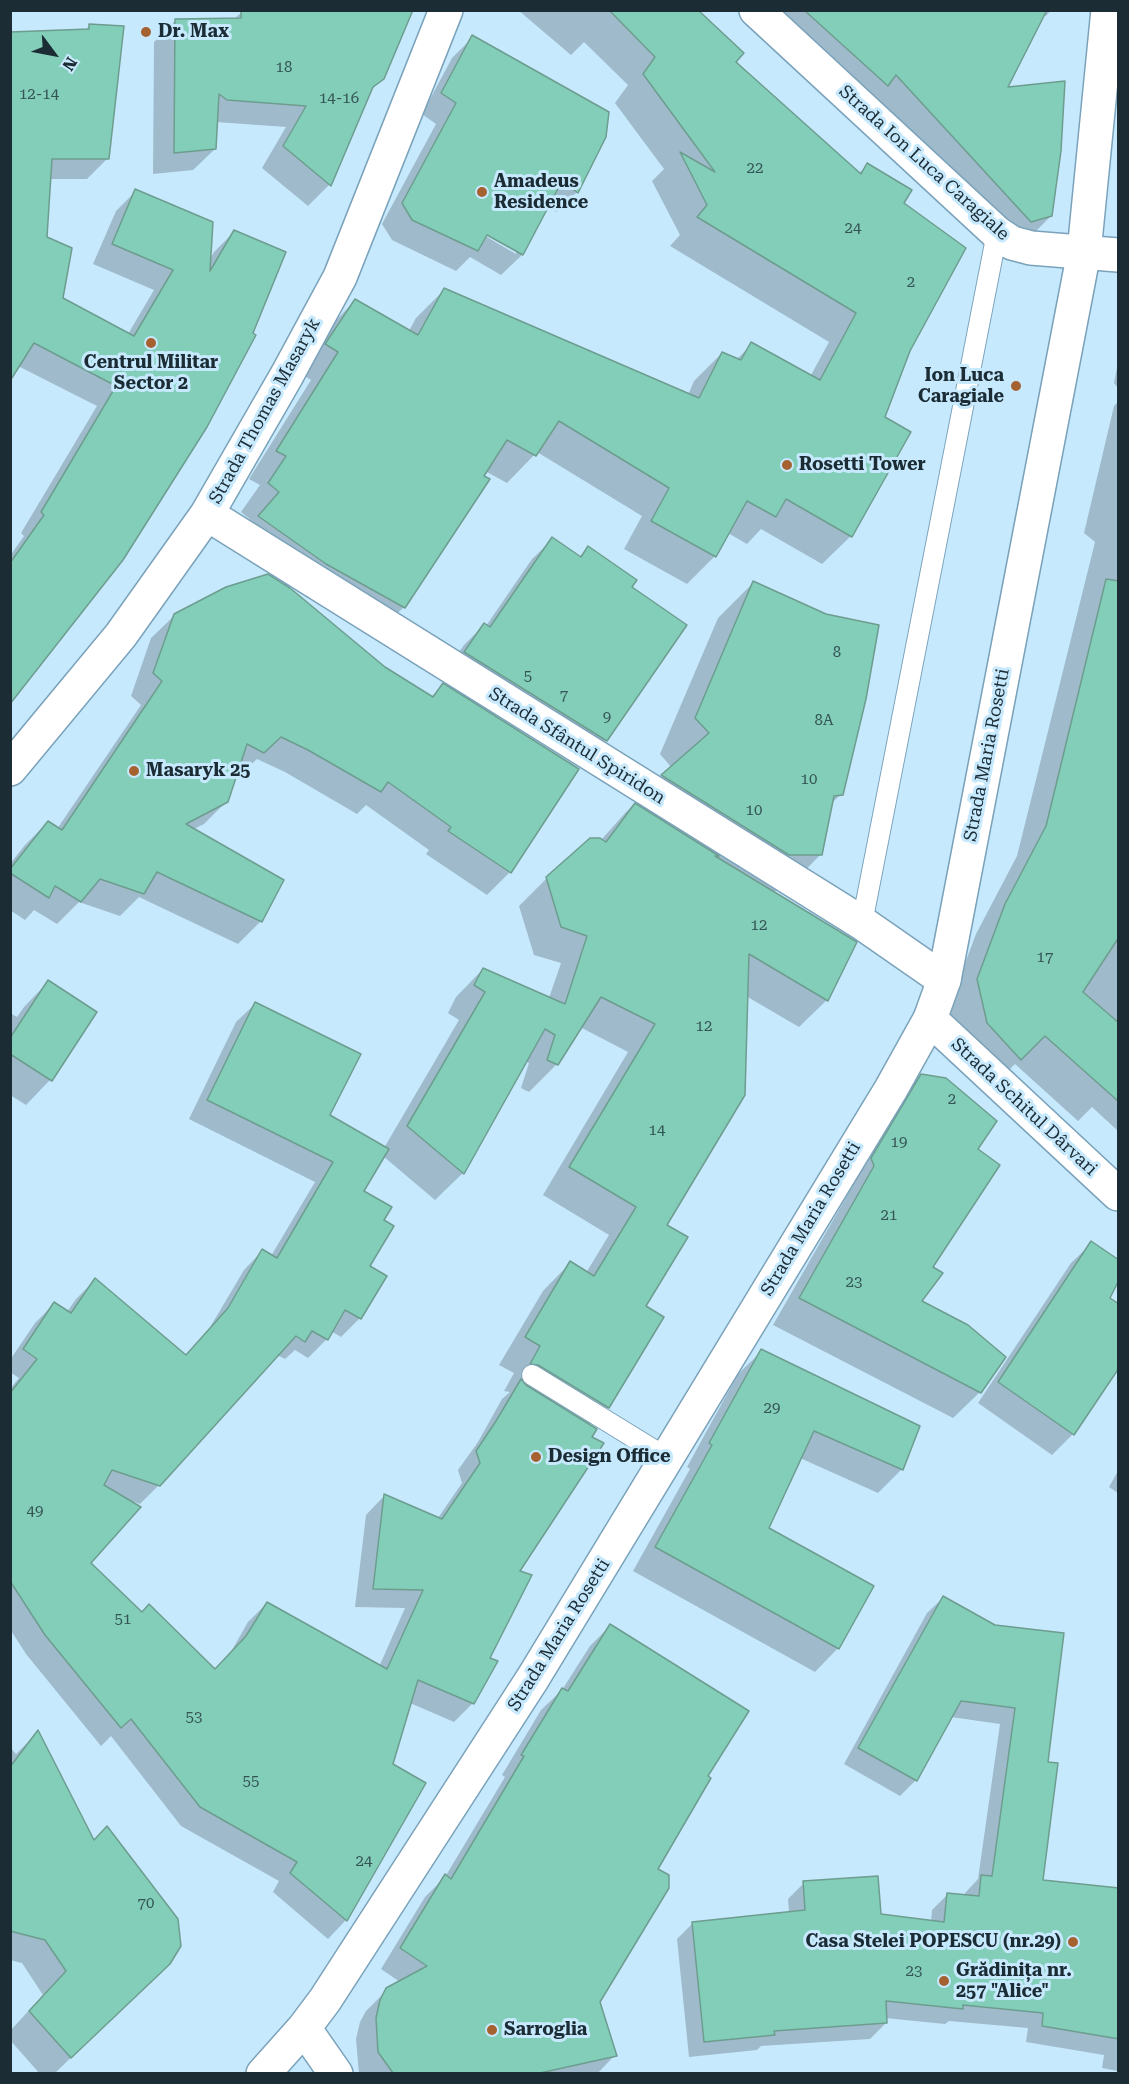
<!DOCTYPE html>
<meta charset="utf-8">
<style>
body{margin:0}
#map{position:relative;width:1129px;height:2084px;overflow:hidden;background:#c7e9fd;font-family:"Roboto Serif",serif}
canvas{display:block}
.frame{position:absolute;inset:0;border:12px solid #1b2c35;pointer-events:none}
.north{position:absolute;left:24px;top:24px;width:60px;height:60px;-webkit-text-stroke:4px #c7e9fd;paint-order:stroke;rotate:122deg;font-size:16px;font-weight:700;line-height:24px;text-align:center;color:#1b2c35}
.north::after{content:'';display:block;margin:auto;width:21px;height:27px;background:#1b2c35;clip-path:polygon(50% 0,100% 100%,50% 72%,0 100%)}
</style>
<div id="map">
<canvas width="1129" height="2084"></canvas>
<div class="frame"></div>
<div class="north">N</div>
</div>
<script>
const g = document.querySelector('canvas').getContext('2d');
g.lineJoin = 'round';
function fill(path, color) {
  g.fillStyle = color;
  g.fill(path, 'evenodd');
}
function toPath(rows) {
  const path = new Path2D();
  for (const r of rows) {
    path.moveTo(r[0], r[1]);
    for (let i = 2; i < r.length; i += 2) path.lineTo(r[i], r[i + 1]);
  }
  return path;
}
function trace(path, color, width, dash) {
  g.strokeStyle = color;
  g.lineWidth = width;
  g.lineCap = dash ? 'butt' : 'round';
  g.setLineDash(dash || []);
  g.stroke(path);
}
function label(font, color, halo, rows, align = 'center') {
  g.font = font + ' "Roboto Serif",serif';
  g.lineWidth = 6;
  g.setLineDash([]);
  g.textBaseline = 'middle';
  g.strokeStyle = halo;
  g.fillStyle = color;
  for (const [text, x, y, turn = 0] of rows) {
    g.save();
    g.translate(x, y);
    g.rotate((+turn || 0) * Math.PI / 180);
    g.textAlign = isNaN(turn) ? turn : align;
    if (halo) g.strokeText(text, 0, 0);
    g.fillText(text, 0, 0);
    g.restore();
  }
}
fill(toPath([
 [518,10,695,10,734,62,858,174,867,165,902,204,908,351,884,418,851,536,822,564,761,529,747,544,728,533,715,556,687,584,624,549,642,516,537,452,507,483,485,471,482,476,488,480,404,607,375,635,298,592,232,545,252,521,241,512,260,485,249,479,311,380,298,372,327,329,355,301,409,331,416,318,444,290,688,395,694,381,722,353,736,360,752,344,810,377,829,342,670,246,680,235,652,181,664,169,615,103,628,85,584,42,571,55],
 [750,10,1051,10,1046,16,1043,15,1005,88,1051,216,1025,242],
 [242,12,383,79,369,92,329,185,308,206,262,168,286,127,216,122,215,149,193,170,153,174,154,42,175,21,234,19],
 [90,25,108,158,87,179,49,179,45,237,62,298,128,334,154,290,93,264,116,211,136,191,209,260,214,252,234,232,10,699,10,556,24,536,21,533,97,406,18,366,10,34,84,31],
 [473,37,577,192,556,212,547,205,522,255,501,275,470,257,456,271,392,240,382,224,436,124,422,114,452,58],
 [481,230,516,250,516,254,480,233],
 [1118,363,1118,388,1114,383],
 [1118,402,1118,1131,1092,1107,1078,1121,1015,1064,991,1088,958,1052,948,1009,976,934,1017,856,1095,542,1084,533,1114,406],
 [553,539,579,557,588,548,630,588,685,625,605,740,585,761,444,673,464,645,484,625,486,626,532,559],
 [754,582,841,794,830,805,821,854,785,891,769,891,827,1000,799,1027,746,996,665,1225,644,1307,662,1317,608,1407,589,1426,518,1572,473,1703,454,1722,410,1703,346,1920,328,1939,273,1892,279,1881,181,1826,111,1736,101,1746,26,1654,10,1629,10,1389,19,1378,10,1372,10,1360,35,1323,54,1304,67,1312,76,1299,95,1280,185,1356,209,1329,244,1270,262,1251,271,1256,315,1182,189,1119,236,1022,255,1004,328,1116,384,1148,459,1020,448,1013,456,997,483,969,549,998,561,963,534,955,519,906,547,878,601,840,626,812,672,768,660,754,718,618],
 [580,1027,628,1052,543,1195,609,1235,586,1273,570,1263,543,1291,499,1365,514,1373,504,1391,510,1392,502,1399,478,1442,458,1470,462,1483,438,1518,384,1496,366,1515,355,1607,405,1608,379,1667,267,1603,248,1622,228,1657,214,1671,142,1614,89,1563,132,1501,140,1504,159,1485,277,1355,285,1359,295,1350,308,1358,327,1339,331,1331,341,1337,360,1318,368,1267,382,1221,362,1192,383,1156,435,1200,463,1173,525,1061,529,1063,521,1088,529,1092,557,1064],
 [175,615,384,668,431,697,443,685,510,872,487,895,426,854,429,850,366,805,357,814,285,772,257,759,240,775,236,773,227,801,204,824,194,829,261,921,238,944,139,897,120,916,79,902,57,924,34,910,25,920,10,910,10,864,25,845,48,822,57,829,141,705,131,696,151,638],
 [48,982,50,1080,26,1105,10,1095,10,1013,17,1017,24,1007],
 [921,1076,976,1149,920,1302,980,1392,953,1418,773,1325,848,1194,845,1185,894,1103],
 [1092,1243,1108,1299,1118,1365,1072,1435,1052,1455,978,1403,1071,1263],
 [762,1351,918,1427,902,1469,878,1493,800,1458,767,1528,838,1648,815,1672,633,1571,690,1469,687,1467,738,1374],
 [1118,1471,1118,1493,1109,1487],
 [943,1598,995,1626,1046,1763,1041,1882,1118,1953,1118,2071,1102,2068,1104,2055,1026,2042,1028,2028,949,2021,945,2024,885,2018,886,2023,870,2039,761,2046,757,2050,689,2057,677,1939,693,1923,789,1913,788,1899,804,1883,879,1915,931,1922,932,1910,948,1894,965,1896,965,1893,978,1879,1000,1724,951,1717,916,1780,900,1796,844,1764,927,1613],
 [610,1626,706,1777,656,1869,598,2002,615,2055,597,2074,359,2074,356,2039,360,2022,366,2011,387,1990,400,1982,381,1969,425,1897,445,1877,505,1777,502,1775,541,1710,562,1690,590,1646],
 [37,1733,144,1987,54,2074,40,2074,10,2040,10,2031,43,1995,22,1963,10,1960,10,1747,16,1754]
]), '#0003');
const building = toPath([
 [241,10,413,10,384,79,373,87,331,186,283,146,306,106,227,100,219,94,216,149,174,153,175,19,241,18,241,10],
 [609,10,698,10,744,53,736,62,861,174,867,163,912,190,904,203,966,248,910,351,885,417,911,432,852,537,786,499,776,517,747,501,716,557,651,521,669,488,559,421,536,456,507,440,484,476,490,479,405,608,326,564,258,516,279,492,268,483,286,456,276,451,338,352,325,344,355,299,418,335,444,288,699,398,722,352,741,360,751,342,820,380,856,313,697,217,707,205,680,152,715,172,643,74,655,57,609,10],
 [804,10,1047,10,1008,87,1065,81,1061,151,1052,216,1031,222,896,75,888,86,804,10],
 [89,24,124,26,109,159,52,159,47,237,72,248,63,298,134,336,173,270,112,244,135,189,213,222,210,271,234,230,286,252,253,333,256,335,207,427,123,560,10,704,10,563,44,515,41,512,116,386,34,343,10,381,10,32,89,29,89,24],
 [472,35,609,112,606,137,578,193,562,181,523,255,487,235,478,251,412,220,402,203,456,103,441,93,472,35],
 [552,537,581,557,588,546,637,580,632,587,687,625,607,741,464,652,484,623,490,627,552,537],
 [268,574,290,588,385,667,433,697,443,683,579,769,511,873,448,831,451,827,388,782,381,792,308,750,281,737,264,753,247,744,228,802,186,824,284,880,262,922,157,872,144,894,100,879,81,902,55,886,49,898,10,873,10,869,48,821,62,830,162,681,153,673,174,614,226,587,268,574],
 [1106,579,1119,581,1119,937,1083,992,1119,1023,1119,1102,1045,1036,1021,1060,987,1023,977,979,1005,904,1046,826,1106,579],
 [753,581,826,614,879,625,866,699,843,795,834,796,822,855,789,855,661,775,709,733,695,718,753,581],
 [635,803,719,856,715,856,857,942,828,1001,749,954,745,1095,667,1225,688,1237,646,1306,664,1317,609,1408,538,1365,530,1364,540,1346,525,1337,570,1261,594,1276,636,1207,569,1167,655,1024,601,997,558,1065,547,1060,555,1035,545,1029,464,1174,407,1126,485,992,474,985,483,968,565,1004,587,936,561,927,546,877,590,838,600,838,606,842,635,803],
 [48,980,97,1012,52,1081,10,1054,10,1038,48,980],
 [255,1002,361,1054,330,1115,389,1149,364,1191,392,1207,384,1220,394,1226,370,1266,387,1276,361,1319,345,1310,328,1340,312,1331,305,1342,296,1336,160,1486,112,1470,104,1485,141,1507,91,1563,142,1612,149,1604,215,1669,246,1636,267,1602,387,1669,423,1590,373,1589,384,1494,442,1519,480,1463,476,1451,496,1421,521,1379,526,1385,597,1429,592,1437,604,1443,520,1571,532,1575,490,1658,498,1661,474,1704,418,1680,393,1764,426,1783,347,1921,290,1873,297,1862,200,1807,131,1719,121,1728,45,1635,10,1581,10,1393,37,1359,23,1349,54,1302,71,1313,95,1278,186,1355,228,1308,262,1249,277,1258,333,1162,207,1100,255,1002],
 [921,1074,946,1078,997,1121,978,1149,1000,1165,933,1267,943,1273,922,1301,968,1325,1006,1357,981,1393,799,1298,874,1166,871,1158,921,1074],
 [1091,1241,1119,1260,1119,1280,1110,1298,1119,1304,1119,1368,1074,1435,998,1382,1091,1241],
 [761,1349,920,1426,903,1470,814,1431,769,1528,874,1586,839,1649,655,1547,712,1445,709,1443,761,1349],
 [943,1596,995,1625,1064,1633,1048,1762,1058,1763,1043,1880,1119,1888,1119,2039,1042,2026,1043,2013,963,2005,963,2009,886,2001,887,2023,774,2031,775,2035,704,2042,692,1922,805,1910,803,1881,878,1876,881,1914,944,1922,947,1893,979,1896,981,1875,992,1876,1015,1708,961,1701,917,1781,858,1748,943,1596],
 [610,1624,749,1711,708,1776,711,1778,658,1869,669,1875,669,1888,600,2002,617,2056,540,2073,393,2073,378,2052,376,2018,380,2000,386,1988,427,1966,400,1948,445,1874,451,1879,524,1756,521,1755,562,1688,568,1691,610,1624],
 [38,1730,94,1840,107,1826,178,1919,181,1946,170,1964,71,2058,29,2011,66,1971,45,1940,10,1931,10,1767,38,1730]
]);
fill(building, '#82ceb9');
trace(building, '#6d9d8f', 1.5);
const service = toPath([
 [862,923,997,233],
 [532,1375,667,1458]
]);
const minor = toPath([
 [756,10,997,233,1012,243,1031,248,1118,255],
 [207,514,862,923,944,980],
 [10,769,121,635,207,514,287,375,340,277,446,10],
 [930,1019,1118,1194]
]);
const tertiary = toPath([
 [304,2028,336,2074],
 [263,2074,304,2028,325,2000,533,1678,891,1089,930,1019,944,980,1084,252,1108,10]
]);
trace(service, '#7aa2ba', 22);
trace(minor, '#7aa2ba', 36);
trace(tertiary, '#7aa2ba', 36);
trace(service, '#fff', 20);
trace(minor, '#fff', 33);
trace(tertiary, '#fff', 33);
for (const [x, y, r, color] of [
 [146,32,6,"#a56230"],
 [482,192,6,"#a56230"],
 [151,343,6,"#a56230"],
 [1016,386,6,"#a56230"],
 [787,465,6,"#a56230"],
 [134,771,6,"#a56230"],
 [536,1457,6,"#a56230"],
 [1073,1942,6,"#a56230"],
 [944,1981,6,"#a56230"],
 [492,2030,6,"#a56230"]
]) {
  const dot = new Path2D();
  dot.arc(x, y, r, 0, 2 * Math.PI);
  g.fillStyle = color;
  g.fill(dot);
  trace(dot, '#c7e9fd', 2);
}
label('15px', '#355456', null, [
 ["18",284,68],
 ["12-14",39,95],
 ["14-16",339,99],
 ["22",755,169],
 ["24",853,229],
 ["2",911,283],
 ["8",837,653],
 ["5",528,677],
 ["7",564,696],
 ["9",607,718],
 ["8A",824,721],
 ["10",809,780],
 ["10",754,811],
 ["12",759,926],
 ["17",1045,958],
 ["12",704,1027],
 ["2",952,1100],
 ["14",657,1131],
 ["19",899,1143],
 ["21",889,1216],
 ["23",854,1283],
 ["29",772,1409],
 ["49",35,1512],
 ["51",123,1620],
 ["53",194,1718],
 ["55",251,1782],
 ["24",364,1862],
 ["70",146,1904],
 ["23",914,1972]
]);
label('bold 18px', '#1b2c35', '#c7e9fd', [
 ["Dr. Max",158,32],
 ["Amadeus",494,182],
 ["Residence",494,203],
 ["Centrul Militar",151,363,"center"],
 ["Sector 2",151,384,"center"],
 ["Ion Luca",1004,376,"right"],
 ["Caragiale",1004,397,"right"],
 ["Rosetti Tower",799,465],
 ["Masaryk 25",146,771],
 ["Design Office",548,1457],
 ["Casa Stelei POPESCU (nr.29)",1061,1942,"right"],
 ["Grădinița nr.",956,1971],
 ["257 \"Alice\"",956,1992],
 ["Sarroglia",504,2030]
], 'left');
label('18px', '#1b2c35', '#c7e9fd', [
 ["Strada Ion Luca Caragiale",924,163,42],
 ["Strada Thomas Masaryk",265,411,-61],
 ["Strada Sfântul Spiridon",577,746,32],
 ["Strada Maria Rosetti",987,755,-79],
 ["Strada Schitul Dârvari",1024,1107,43],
 ["Strada Maria Rosetti",811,1219,-59],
 ["Strada Maria Rosetti",559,1635,-58]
]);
</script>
